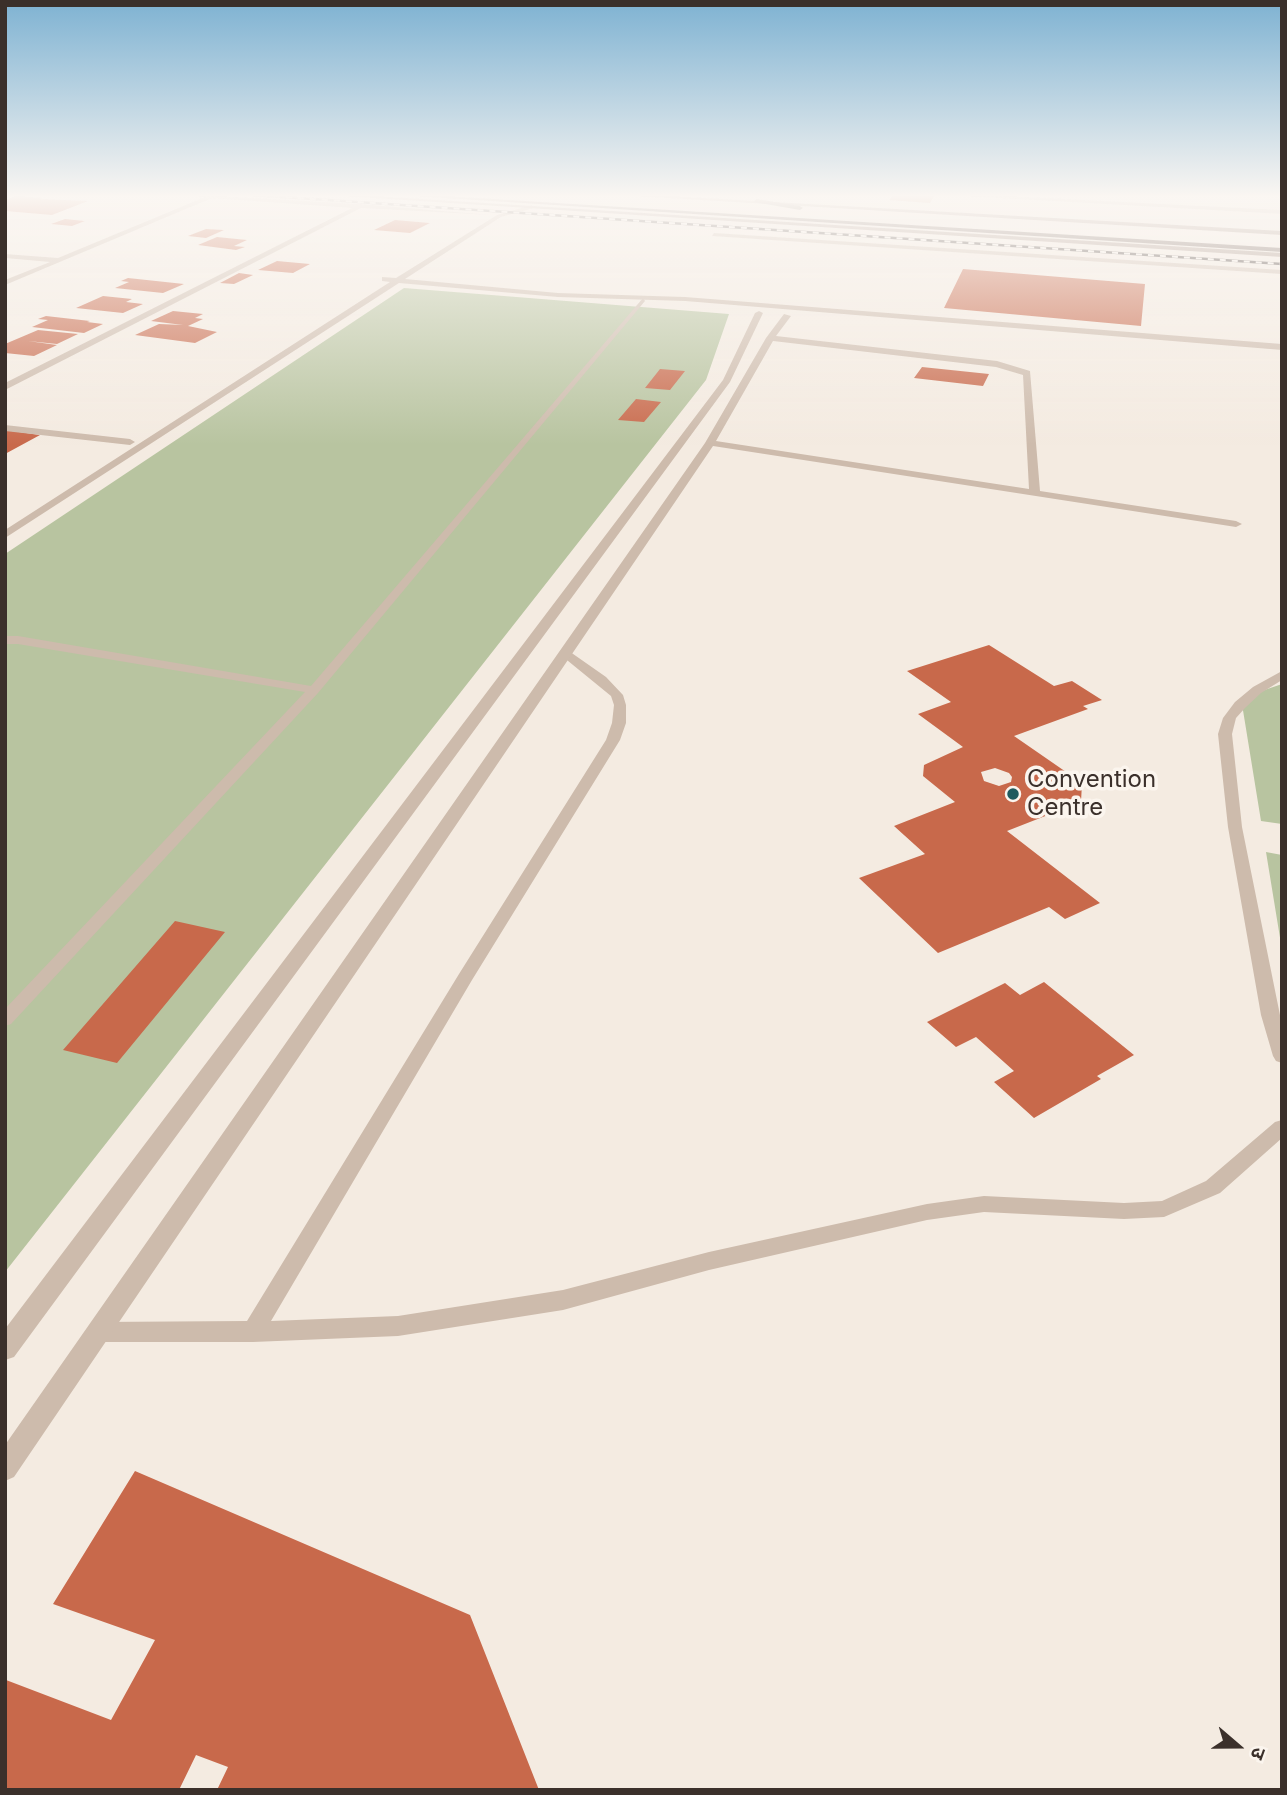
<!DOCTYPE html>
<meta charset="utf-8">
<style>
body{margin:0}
#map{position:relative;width:1287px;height:1795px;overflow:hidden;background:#f4ebe1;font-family:Inter,"Noto Sans Devanagari",sans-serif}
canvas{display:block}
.frame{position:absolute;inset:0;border:7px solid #3b302b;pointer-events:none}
.north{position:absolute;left:1203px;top:1711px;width:70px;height:70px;-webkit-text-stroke:5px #fbf5ee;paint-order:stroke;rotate:110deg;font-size:19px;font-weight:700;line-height:28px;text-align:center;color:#3b302b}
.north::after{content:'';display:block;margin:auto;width:24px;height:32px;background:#3b302b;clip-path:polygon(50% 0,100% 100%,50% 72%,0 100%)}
</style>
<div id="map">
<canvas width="1287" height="1795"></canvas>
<div class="frame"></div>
<div class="north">उ</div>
</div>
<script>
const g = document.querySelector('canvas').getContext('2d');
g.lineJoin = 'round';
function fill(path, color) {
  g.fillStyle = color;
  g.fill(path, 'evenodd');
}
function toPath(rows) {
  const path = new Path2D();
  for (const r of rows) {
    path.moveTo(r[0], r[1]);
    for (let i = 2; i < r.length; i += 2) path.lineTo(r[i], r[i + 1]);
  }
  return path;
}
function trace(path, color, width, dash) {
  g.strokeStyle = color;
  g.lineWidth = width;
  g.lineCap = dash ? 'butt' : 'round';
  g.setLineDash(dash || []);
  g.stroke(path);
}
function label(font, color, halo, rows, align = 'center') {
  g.font = font + ' Inter,sans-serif';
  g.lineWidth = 7;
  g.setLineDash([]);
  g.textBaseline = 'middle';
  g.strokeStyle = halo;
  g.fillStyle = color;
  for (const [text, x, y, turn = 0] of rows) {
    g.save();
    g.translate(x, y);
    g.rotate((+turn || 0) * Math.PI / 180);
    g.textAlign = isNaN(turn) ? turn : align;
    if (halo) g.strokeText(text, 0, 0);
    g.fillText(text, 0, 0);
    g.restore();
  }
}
fill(toPath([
 [404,288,729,314,706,380,5,1272,5,554],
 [1282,684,1282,824,1261,821,1241,698],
 [1266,852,1282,855,1282,950]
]), '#b8c4a0');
fill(toPath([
 [894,194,899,194,934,196,930,203,889,200],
 [16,196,42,198,38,199,88,201,52,215,5,211,5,200],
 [65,219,85,221,72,226,51,224],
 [395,220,430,223,410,233,374,230],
 [206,229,224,230,206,238,188,236],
 [217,237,247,240,234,246,245,247,236,250,198,245],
 [277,261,310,264,293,273,258,270],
 [963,269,1145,284,1141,326,944,308],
 [239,273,253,275,234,284,220,283],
 [128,278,184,284,163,293,115,288,129,282,121,281],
 [103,296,132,299,126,302,143,304,123,313,76,308],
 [173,311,203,314,195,318,203,319,188,326,217,332,195,343,135,335,159,324,183,325,151,321],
 [46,316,90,321,87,322,103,324,84,333,32,327,48,320,38,319],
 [38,330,78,334,57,344,28,341,57,345,34,356,5,353,5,344],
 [922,367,989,374,983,386,914,378],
 [660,369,685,371,670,390,645,388],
 [636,399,661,402,644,422,618,420],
 [5,430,40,435,5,454],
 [989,645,1054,686,1072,681,1102,700,1083,706,1088,709,1014,736,1082,783,1081,802,1007,831,1100,903,1065,919,1049,907,938,953,859,878,925,854,894,826,955,802,923,776,924,765,963,747,918,714,951,702,907,671],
 [995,768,1009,773,1012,777,1011,782,999,786,984,781,981,772],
 [175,921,225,932,117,1063,63,1050],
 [1044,982,1134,1055,1097,1076,1101,1079,1034,1118,994,1082,1014,1071,976,1037,956,1047,927,1022,1005,983,1020,995],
 [135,1471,470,1615,539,1790,217,1790,228,1767,196,1755,179,1790,5,1790,6,1680,111,1720,155,1640,53,1604]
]), '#c8694b');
fill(toPath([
 [643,298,645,301,318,693,11,1024,5,1026,5,1009,305,692,18,644,5,644,5,636,18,636,311,686,643,298],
 [5,425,130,439,135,442,130,445,5,431,5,425],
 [566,649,606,677,623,695,626,705,626,723,620,740,472,980,271,1321,398,1316,563,1290,709,1252,927,1204,984,1196,1124,1203,1162,1201,1206,1181,1275,1122,1282,1120,1282,1138,1220,1193,1164,1217,1124,1219,984,1212,927,1220,709,1270,563,1310,398,1336,253,1342,98,1342,90,1339,87,1332,90,1325,98,1322,247,1321,459,974,606,740,612,723,614,705,611,696,562,656,562,650,566,649],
 [1282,671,1282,680,1261,693,1245,708,1236,718,1232,734,1242,827,1282,1025,1282,1063,1276,1061,1273,1056,1261,1015,1228,827,1218,734,1223,718,1235,702,1253,687,1282,671]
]), '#cdbbac');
fill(toPath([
 [178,194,360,204,491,215,361,208,5,390,5,383,352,208,212,198,5,285,5,280,50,262,5,258,5,254,58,258,205,197,178,194],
 [963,194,1282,210,1282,214,966,196,963,194],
 [714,233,1282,270,1282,274,712,236,714,233],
 [759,311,763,313,730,382,14,1357,5,1360,5,1329,723,380,755,313,759,311],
 [784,314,791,316,776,336,997,361,1030,371,1040,491,1236,521,1242,524,1236,527,713,446,14,1477,5,1481,5,1445,705,443,766,338,784,314],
 [773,341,996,367,1023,375,1029,489,716,441,773,341]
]), '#cdbbac');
fill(toPath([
 [532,205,534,208,501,217,405,279,558,293,685,297,1282,344,1282,350,685,301,558,297,399,283,5,538,5,530,390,282,382,281,382,277,396,278,497,215,532,205]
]), '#cdbbac');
fill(toPath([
 [341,194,1282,253,1282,257,344,196,341,194],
 [633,194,1282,231,1282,235,636,196,633,194]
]), '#a18a7d');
fill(toPath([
 [412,194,1282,248,1282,252,415,196,412,194],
 [756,199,800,206,803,208,800,210,754,202,756,199]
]), '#6c584f');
const rail = toPath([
 [238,194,1282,264]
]);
trace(rail, '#3b302b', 2.5);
trace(rail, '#fbf5ee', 2, [6]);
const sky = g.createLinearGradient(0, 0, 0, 445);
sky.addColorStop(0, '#7eb2d2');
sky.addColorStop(0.44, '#faf6f2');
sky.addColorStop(1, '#faf6f200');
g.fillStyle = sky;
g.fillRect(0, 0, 1287, 445);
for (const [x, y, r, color] of [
 [1013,794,7,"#1f5a5e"]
]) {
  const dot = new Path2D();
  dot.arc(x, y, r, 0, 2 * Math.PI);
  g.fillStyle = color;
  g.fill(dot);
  trace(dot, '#fbf5ee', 2.5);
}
label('24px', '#3b302b', '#fbf5ee', [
 ["Convention",1027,780],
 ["Centre",1027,808]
], 'left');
</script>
